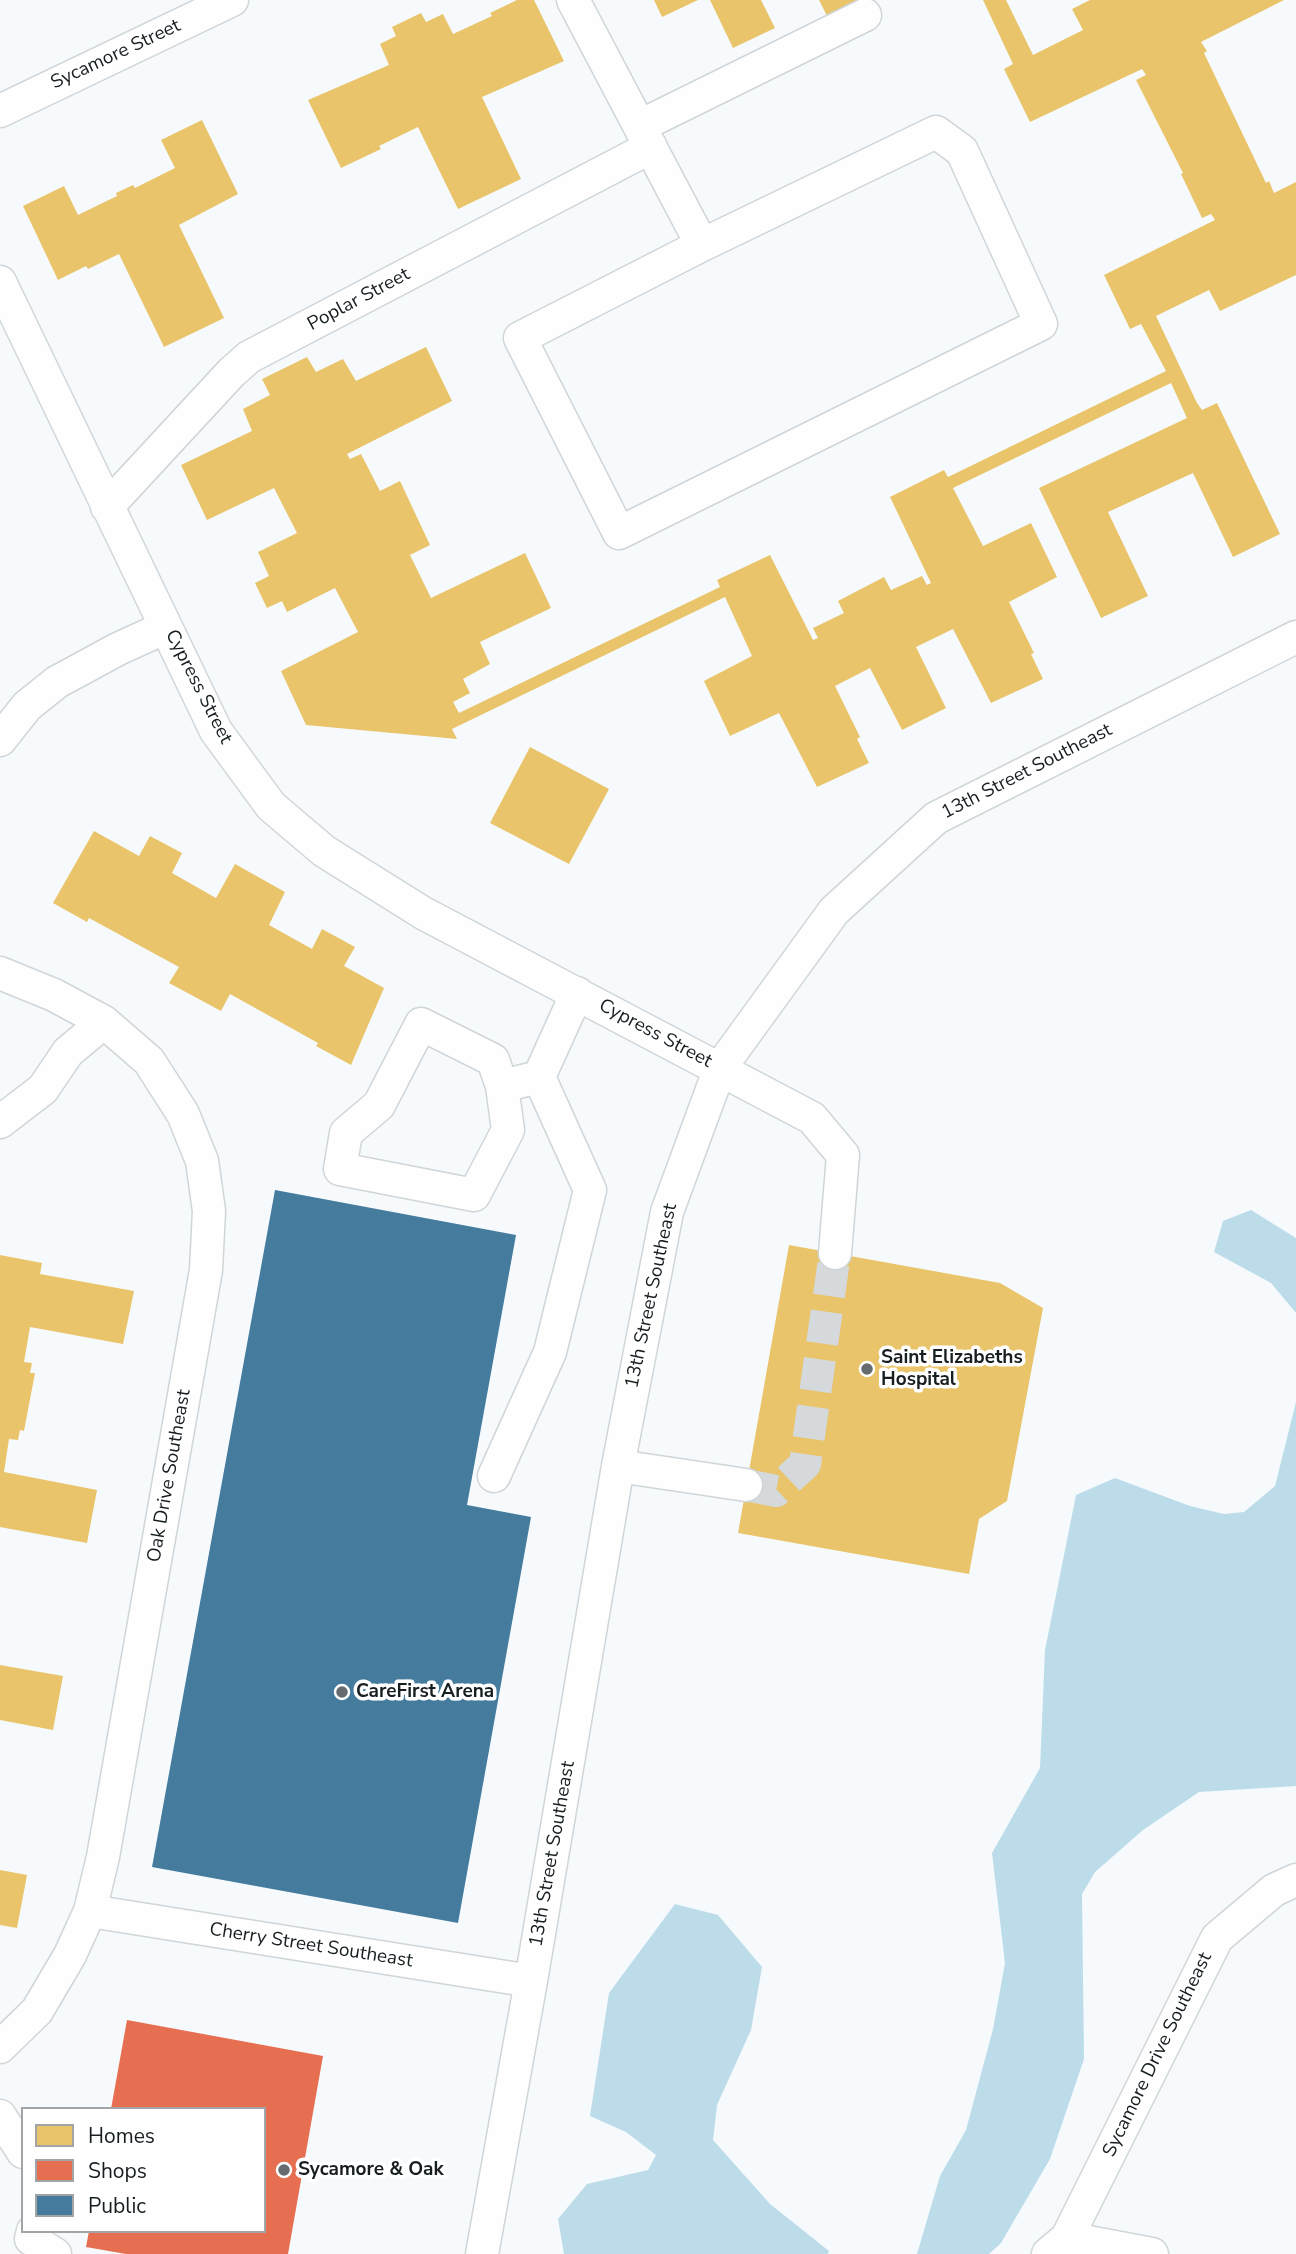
<!DOCTYPE html>
<style>
body{margin:0}
#map{position:relative;width:1296px;height:2254px;overflow:hidden;background:#f6fafc;font-family:"Nunito Sans",sans-serif}
canvas{display:block}
.legend{position:absolute;left:21px;top:2107px;width:245px;height:126px;box-sizing:border-box;background:#fff;border:2px solid #a2a5a6;margin:0;padding:9px 12px;list-style:none;font-size:21px;color:#171e21}
.legend li{display:flex;align-items:center;gap:14px;height:35px}
.legend b{width:35px;border:2px solid #a2a5a6}
</style>
<div id="map">
<canvas width="1296" height="2254"></canvas>
<ul class="legend">
<li><b style="height:19px;background:#e9c46a"></b>Homes</li>
<li><b style="height:19px;background:#e76f51"></b>Shops</li>
<li><b style="height:19px;background:#457b9d"></b>Public</li>
</ul>
</div>
<script>
const g = document.querySelector('canvas').getContext('2d');
g.lineJoin = 'round';
function fill(path, color) {
  g.fillStyle = color;
  g.fill(path, 'evenodd');
}
function toPath(rows) {
  const path = new Path2D();
  for (const r of rows) {
    path.moveTo(r[0], r[1]);
    for (let i = 2; i < r.length; i += 2) path.lineTo(r[i], r[i + 1]);
  }
  return path;
}
function trace(path, color, width, dash) {
  g.strokeStyle = color;
  g.lineWidth = width;
  g.lineCap = dash ? 'butt' : 'round';
  g.setLineDash(dash || []);
  g.stroke(path);
}
function label(font, color, halo, rows, align = 'center') {
  g.font = font + ' "Nunito Sans",sans-serif';
  g.lineWidth = 7;
  g.setLineDash([]);
  g.textBaseline = 'middle';
  g.strokeStyle = halo;
  g.fillStyle = color;
  for (const [text, x, y, turn = 0] of rows) {
    g.save();
    g.translate(x, y);
    g.rotate((+turn || 0) * Math.PI / 180);
    g.textAlign = isNaN(turn) ? turn : align;
    if (halo) g.strokeText(text, 0, 0);
    g.fillText(text, 0, 0);
    g.restore();
  }
}
fill(toPath([
 [1251,1210,1296,1238,1296,1313,1271,1283,1214,1252,1223,1221],
 [1296,1402,1296,1786,1199,1792,1143,1830,1095,1872,1082,1894,1084,2059,1050,2159,1001,2243,989,2254,917,2254,940,2176,966,2130,993,2029,1005,1963,992,1853,1040,1768,1045,1650,1076,1495,1115,1478,1190,1506,1224,1514,1244,1512,1275,1486],
 [675,1904,718,1915,762,1967,751,2030,717,2105,713,2140,770,2204,829,2251,828,2254,564,2254,558,2219,587,2184,648,2170,656,2155,626,2132,590,2116,609,1993]
]), '#bcdcea');
fill(toPath([
 [517,0,534,0,564,61,482,97,521,179,458,209,418,127,379,146,381,149,341,168,308,100,389,65,380,44,396,36,392,27,421,13,426,22,443,14,453,34,492,16,490,13],
 [654,0,698,0,662,17],
 [710,0,761,0,775,28,733,48],
 [819,0,866,0,828,18],
 [983,0,1006,0,1033,55,1083,30,1072,9,1090,0,1284,0,1201,42,1207,51,1204,53,1266,183,1269,181,1274,193,1296,182,1296,275,1220,311,1209,290,1156,316,1197,403,1202,410,1217,403,1280,534,1233,557,1193,473,1108,512,1148,596,1101,618,1039,488,1187,418,1171,383,953,488,983,546,1031,523,1057,577,1009,602,1034,653,1031,654,1043,679,991,703,953,629,916,647,946,708,902,730,870,668,835,686,860,737,857,739,869,763,817,787,779,713,730,736,704,681,752,656,725,597,452,729,457,739,306,725,281,671,358,632,335,588,287,612,282,601,267,608,255,583,269,576,258,552,297,533,274,488,207,520,181,465,252,431,243,409,270,395,262,379,307,357,316,372,343,359,356,381,426,347,452,401,347,454,350,459,361,454,380,491,400,481,430,545,410,555,431,598,525,553,551,608,480,642,490,664,463,679,470,693,453,702,459,713,720,587,717,580,770,555,813,640,818,638,813,628,844,613,838,601,884,577,891,590,922,576,927,585,931,583,890,497,944,470,948,477,1166,371,1141,324,1130,329,1104,275,1215,220,1211,214,1202,218,1181,174,1183,173,1136,80,1146,75,1142,69,1030,122,1004,69,1013,64],
 [202,120,238,194,179,225,224,318,164,347,119,254,88,269,86,266,58,280,23,206,64,186,78,215,117,196,116,193,133,185,135,188,175,168,161,140],
 [530,747,609,789,569,864,490,823],
 [94,831,139,856,150,836,182,853,172,873,216,898,235,864,285,892,269,925,312,949,322,929,355,947,344,966,384,988,351,1065,316,1046,318,1043,230,994,221,1011,169,983,179,967,89,918,87,922,53,903],
 [789,1245,1000,1283,1043,1308,1007,1501,979,1519,969,1574,738,1533],
 [0,1255,42,1263,40,1274,134,1291,123,1344,30,1327,24,1362,32,1363,30,1373,35,1373,24,1431,20,1430,18,1440,9,1439,4,1472,97,1490,87,1543,0,1527],
 [0,1665,63,1676,53,1730,0,1720],
 [0,1870,27,1875,17,1928,0,1925]
]), '#e9c46a');
fill(toPath([
 [127,2020,323,2056,288,2254,126,2254,86,2247,89,2231,264,2231,264,2109,111,2109]
]), '#e76f51');
fill(toPath([
 [275,1190,516,1235,467,1505,531,1517,458,1923,152,1867]
]), '#457b9d');
trace(toPath([
 [746,1485,776,1491,805,1464,835,1253]
]), '#d5d9db', 32, [32, 16]);
const minor = toPath([
 [573,0,702,245],
 [0,111,232,0],
 [640,126,865,15],
 [936,132,962,151,1041,324,619,533,520,338,702,245,936,132],
 [0,282,216,731,271,806,324,851,423,913,812,1118,843,1155,835,1253],
 [107,507,231,373,249,357,651,147],
 [0,740,27,706,57,682,118,649,166,627],
 [0,973,54,995,104,1022,149,1061,183,1114,202,1161,209,1211,206,1270,103,1857,90,1911,70,1955,37,2011,0,2047],
 [502,1086,508,1130,474,1195,340,1169,346,1133,379,1105,421,1024,493,1060,502,1086,539,1077],
 [0,1122,43,1089,68,1052,104,1022],
 [618,1466,746,1485],
 [494,1476,550,1352,590,1190,539,1077,577,993],
 [90,1911,531,1981],
 [0,2116,23,2152],
 [33,2231,31,2239,55,2254],
 [1067,2238,1152,2254],
 [482,2254,531,1981,618,1466,667,1212,720,1068,834,911,936,818,1296,637],
 [1048,2254,1067,2238,1217,1938,1274,1890,1296,1880]
]);
trace(minor, '#d0d5d8', 35);
trace(minor, '#fefeff', 32);
for (const [x, y, r, color] of [
 [867,1369,7,"#656b6e"],
 [342,1692,7,"#656b6e"],
 [284,2170,7,"#656b6e"]
]) {
  const dot = new Path2D();
  dot.arc(x, y, r, 0, 2 * Math.PI);
  g.fillStyle = color;
  g.fill(dot);
  trace(dot, '#fff', 2.5);
}
label('19px', '#171e21', '#fff', [
 ["Sycamore Street",116,55,-25],
 ["Poplar Street",359,300,-28],
 ["Cypress Street",198,687,63],
 ["13th Street Southeast",1027,772,-27],
 ["Cypress Street",655,1034,28],
 ["13th Street Southeast",652,1296,-78],
 ["Oak Drive Southeast",170,1476,-80],
 ["13th Street Southeast",553,1854,-80],
 ["Cherry Street Southeast",311,1946,9],
 ["Sycamore Drive Southeast",1158,2055,-64]
]);
label('bold 19px', '#171e21', '#fff', [
 ["Saint Elizabeths",881,1358],
 ["Hospital",881,1380],
 ["CareFirst Arena",356,1692],
 ["Sycamore & Oak",298,2170]
], 'left');
</script>
